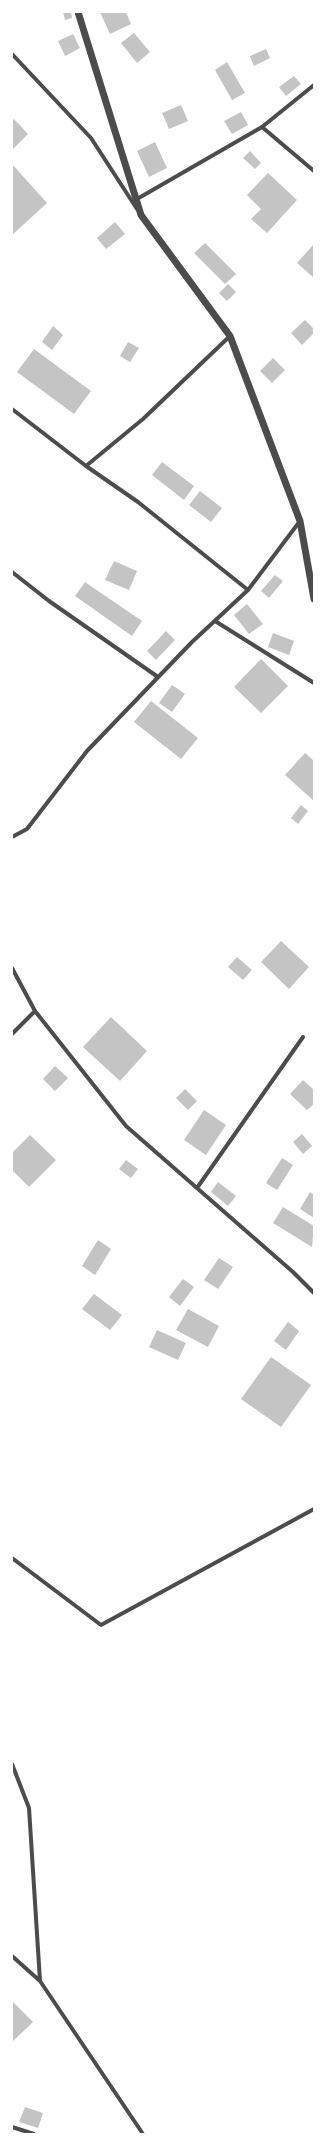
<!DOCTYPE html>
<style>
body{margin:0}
#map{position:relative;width:326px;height:2146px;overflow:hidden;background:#fff;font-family:"Titillium Web",sans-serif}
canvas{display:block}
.frame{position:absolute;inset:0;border:13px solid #fff;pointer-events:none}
</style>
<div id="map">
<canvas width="326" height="2146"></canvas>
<div class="frame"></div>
</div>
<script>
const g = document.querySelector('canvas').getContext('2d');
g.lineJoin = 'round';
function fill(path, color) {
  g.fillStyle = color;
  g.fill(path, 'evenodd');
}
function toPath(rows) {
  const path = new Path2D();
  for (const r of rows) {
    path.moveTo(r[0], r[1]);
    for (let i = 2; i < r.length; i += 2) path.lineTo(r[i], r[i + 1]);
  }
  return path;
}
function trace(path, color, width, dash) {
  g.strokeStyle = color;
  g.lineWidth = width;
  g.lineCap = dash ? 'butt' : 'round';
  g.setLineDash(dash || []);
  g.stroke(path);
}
fill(toPath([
 [63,12,71,12,72,18,65,20],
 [100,12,126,12,131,24,110,34],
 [134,33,150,52,137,63,121,43],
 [73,34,80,48,65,56,58,41],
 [266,49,270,58,254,66,250,56],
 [227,62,245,93,232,100,215,70],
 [294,76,301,84,286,96,279,87],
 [181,105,188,121,169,129,162,113],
 [241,112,248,125,232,134,224,121],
 [14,119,28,134,12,150,12,121],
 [155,142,167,168,149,177,137,151],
 [250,151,261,163,255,169,243,158],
 [12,164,47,203,12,235],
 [268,173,297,200,267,233,251,219,261,209,247,195],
 [115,222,125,234,106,249,97,238],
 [205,243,236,274,225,284,194,253],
 [314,244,314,278,297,263],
 [228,284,236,292,227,301,219,293],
 [305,320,314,329,314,333,302,345,291,333],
 [53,326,63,335,52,350,42,342],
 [128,342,139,348,130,362,120,356],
 [34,349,91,391,74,414,17,372],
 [273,358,285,370,272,383,260,371],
 [162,462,194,486,184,500,152,475],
 [200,491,222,508,211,522,189,505],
 [114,561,137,571,129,590,105,580],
 [275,575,283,581,269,598,261,591],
 [85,582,142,621,132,636,75,596],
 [247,604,263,624,249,634,234,615],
 [166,631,175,640,156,660,147,651],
 [273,633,294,641,289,655,268,647],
 [261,659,288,686,261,713,234,687],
 [172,685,185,694,172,712,159,703],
 [151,701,198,738,181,759,134,722],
 [305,753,314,761,314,801,285,775],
 [301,805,308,811,298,824,291,818],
 [281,941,309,967,289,989,261,962],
 [237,957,252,970,243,980,228,967],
 [111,1017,147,1051,120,1081,83,1047],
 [55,1066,68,1078,55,1091,43,1079],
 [303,1080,314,1090,314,1104,307,1110,290,1094],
 [185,1089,197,1101,188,1110,176,1098],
 [204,1110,226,1125,206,1155,184,1140],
 [302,1134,312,1146,303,1154,293,1142],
 [30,1135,56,1160,29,1187,12,1170,12,1153],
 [282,1158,293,1165,277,1190,266,1183],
 [126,1160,138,1169,131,1178,119,1169],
 [218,1182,236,1196,228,1206,211,1192],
 [310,1192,314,1195,314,1218,300,1209],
 [283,1207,314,1226,312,1247,273,1223],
 [98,1240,111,1249,95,1275,82,1266],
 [219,1258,233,1267,218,1289,204,1280],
 [183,1279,194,1287,180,1306,169,1297],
 [94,1294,122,1315,110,1330,82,1309],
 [188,1309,219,1326,208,1347,176,1330],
 [288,1322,299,1331,286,1350,274,1341],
 [157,1330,186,1343,178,1360,149,1347],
 [271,1357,311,1385,281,1427,241,1399],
 [12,2001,33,2022,12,2042],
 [25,2107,43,2113,38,2128,19,2122]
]), '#c4c4c4');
trace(toPath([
 [12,54,91,138,137,209],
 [262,127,314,171],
 [137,199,262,127,314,85],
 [12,409,86,466,138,502,248,590],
 [86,466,143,419,230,336],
 [12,572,49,601,158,677],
 [215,621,314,683],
 [12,837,27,829,87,751,192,642,248,590,300,521],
 [12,968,35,1011,126,1126,293,1272,314,1293],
 [12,1034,35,1011],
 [197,1188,303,1037],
 [12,1558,101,1625,314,1509],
 [12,1764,29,1808,40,1981,143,2134],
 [12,1956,40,1981],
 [12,2127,34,2134]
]), '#4c4c4c', 4);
trace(toPath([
 [78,12,141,215,230,336,300,521,314,599]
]), '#4c4c4c', 7);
</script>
